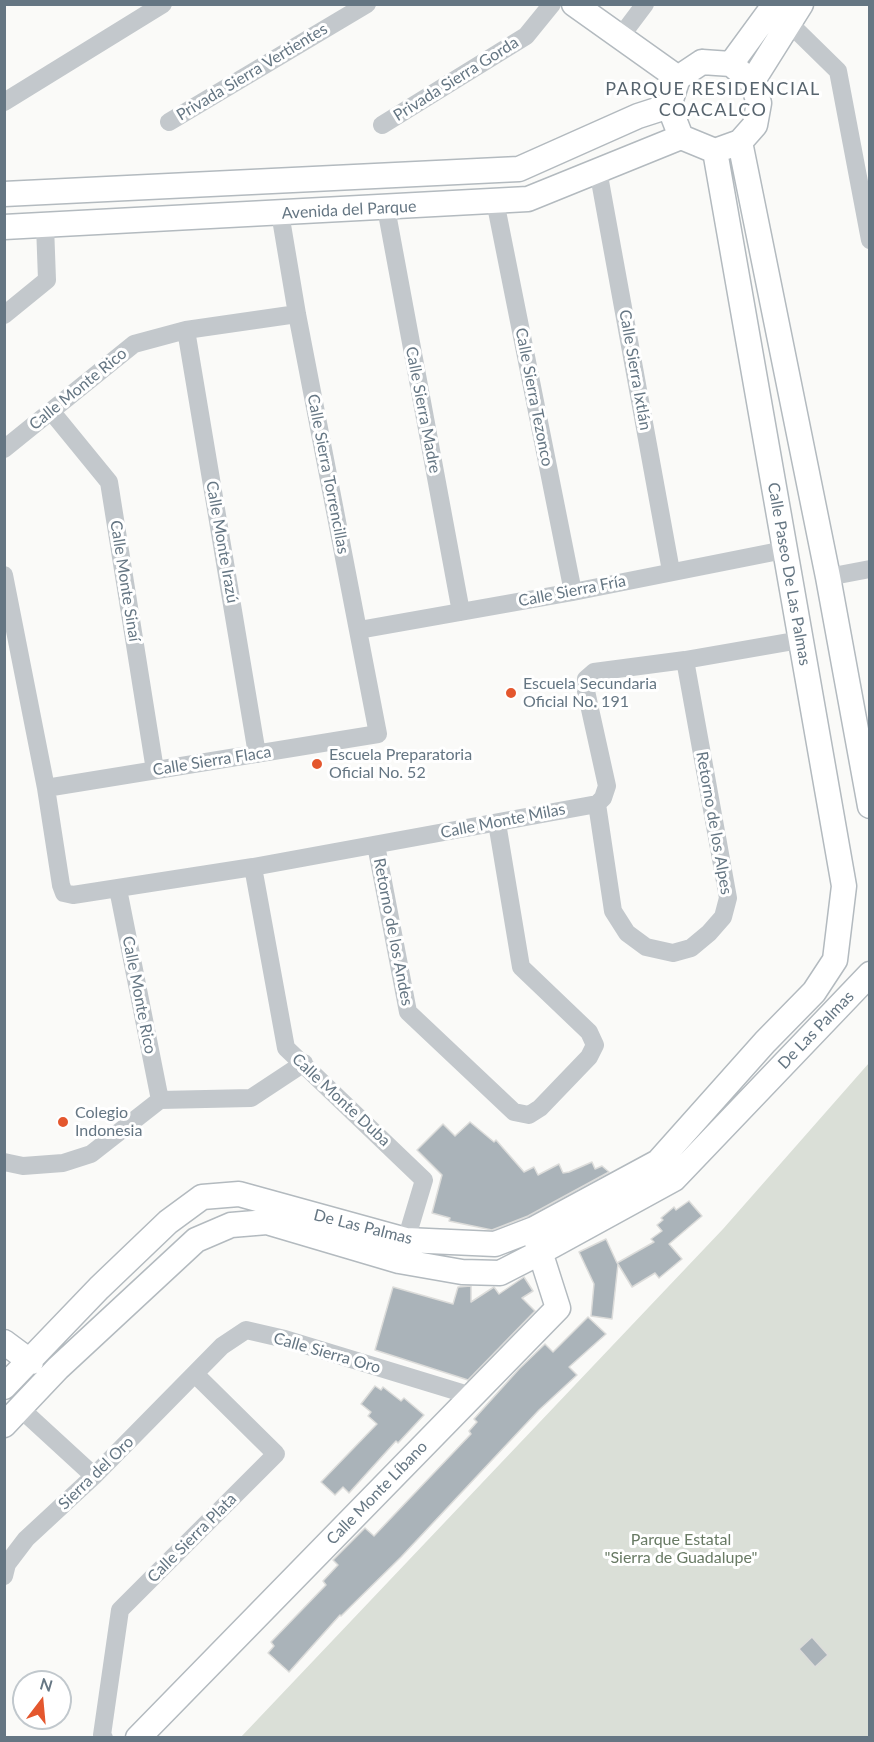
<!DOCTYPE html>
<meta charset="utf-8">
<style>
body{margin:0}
#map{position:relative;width:874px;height:1742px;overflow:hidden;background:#fafaf8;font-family:Lato,sans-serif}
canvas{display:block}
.frame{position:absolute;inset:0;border:6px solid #657683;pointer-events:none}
.north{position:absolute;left:12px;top:1670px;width:60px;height:60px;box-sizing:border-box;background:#fff;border:2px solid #c1c8cd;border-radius:50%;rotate:16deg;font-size:16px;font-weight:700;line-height:24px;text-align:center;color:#657683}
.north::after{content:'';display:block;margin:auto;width:21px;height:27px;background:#e4572e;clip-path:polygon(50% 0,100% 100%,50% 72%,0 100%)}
</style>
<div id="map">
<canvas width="874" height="1742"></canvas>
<div class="frame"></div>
<div class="north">N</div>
</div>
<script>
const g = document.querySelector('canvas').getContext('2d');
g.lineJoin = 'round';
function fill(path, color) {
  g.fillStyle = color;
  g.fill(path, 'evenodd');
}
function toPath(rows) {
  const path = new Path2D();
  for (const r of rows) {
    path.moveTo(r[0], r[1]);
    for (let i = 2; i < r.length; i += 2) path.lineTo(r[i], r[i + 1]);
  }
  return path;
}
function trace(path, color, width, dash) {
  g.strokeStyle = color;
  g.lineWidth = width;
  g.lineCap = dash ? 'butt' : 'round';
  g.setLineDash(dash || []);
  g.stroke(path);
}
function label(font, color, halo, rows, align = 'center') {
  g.font = font + ' Lato,sans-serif';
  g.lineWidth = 6;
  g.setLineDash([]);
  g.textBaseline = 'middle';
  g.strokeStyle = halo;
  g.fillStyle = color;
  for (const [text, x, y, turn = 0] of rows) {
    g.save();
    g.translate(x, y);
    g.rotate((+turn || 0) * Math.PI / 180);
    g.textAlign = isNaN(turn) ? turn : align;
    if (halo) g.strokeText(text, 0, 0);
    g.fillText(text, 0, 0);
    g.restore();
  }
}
fill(toPath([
 [869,1063,869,1737,240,1738,723,1229]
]), '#dadfd7');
const building = toPath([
 [470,1122,494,1142,496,1140,524,1172,534,1167,538,1175,559,1164,563,1173,569,1172,592,1162,595,1169,602,1166,609,1172,528,1216,492,1230,449,1221,450,1218,432,1213,442,1175,417,1150,443,1124,455,1136,470,1122],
 [689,1201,702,1216,669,1244,682,1259,659,1278,655,1273,632,1287,618,1264,612,1319,591,1316,594,1284,579,1252,606,1239,617,1263,654,1242,651,1239,662,1231,657,1225,663,1220,661,1218,674,1207,676,1210,689,1201],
 [524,1277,533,1291,522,1298,535,1311,468,1380,375,1350,393,1287,453,1304,458,1287,471,1286,471,1302,494,1287,499,1294,524,1277],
 [588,1317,606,1334,569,1367,577,1375,539,1410,401,1557,341,1616,340,1615,289,1672,268,1653,274,1646,271,1642,326,1585,323,1581,338,1565,333,1560,365,1528,374,1536,471,1434,469,1431,477,1422,474,1419,519,1369,545,1344,553,1352,588,1317],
 [375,1386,381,1390,383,1387,401,1401,404,1398,424,1415,398,1443,396,1441,349,1493,343,1487,335,1495,321,1482,377,1424,368,1416,371,1412,361,1404,375,1386],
 [812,1637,828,1655,815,1667,799,1649,812,1637]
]);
fill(building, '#aab3b9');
trace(building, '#dcdcda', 1.5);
const secondary = toPath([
 [574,4,678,78],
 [702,62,731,64,752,82,759,103,755,125,740,142,715,151,681,137,669,106,678,78,702,62],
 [731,64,775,4],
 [752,82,801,4],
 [740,142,828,577,870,806],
 [4,194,519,169,638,116,669,106],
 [4,227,528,199,681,137],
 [4,1342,31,1362],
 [4,1387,99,1288,168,1222,202,1197,239,1194,406,1240,495,1244,534,1229,658,1162,765,1042,814,992,835,960,844,886,715,151],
 [4,1425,58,1368,196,1240,231,1225,267,1222,399,1261,462,1272,500,1273,539,1253,674,1179,870,974],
 [138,1738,558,1308,536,1239]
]);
trace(secondary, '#b3babf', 27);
trace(toPath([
 [788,22,838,71,870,240],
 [621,36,645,4],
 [4,102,163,4],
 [169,122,367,4],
 [382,125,526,36,552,4],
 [598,170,671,571],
 [495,201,573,592],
 [386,208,461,612],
 [4,315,47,280,45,225],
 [186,330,257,754],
 [51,411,109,482,155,770],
 [4,449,134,344,186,330,297,314],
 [4,575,46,788,61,885,64,893,73,895,253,867,597,804,603,798,607,786,586,691,586,679,594,672,685,660,800,640],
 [828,577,870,569],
 [359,630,573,592,784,550],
 [46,788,378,734,297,314,280,213],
 [597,804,613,911,627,933,646,947,673,953,691,948,709,933,723,917,728,898,685,660],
 [376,845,408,1012,514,1112,529,1115,540,1108,589,1057,595,1045,589,1032,521,967,497,823],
 [253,867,286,1048,424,1180,403,1250],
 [118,889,160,1100],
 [4,1162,23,1166,63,1163,91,1154,160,1100,251,1098,304,1063],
 [21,1409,94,1476],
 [4,1576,7,1564,26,1539,94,1476,222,1346,246,1330,285,1339,472,1396],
 [104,1738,102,1735,120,1610,276,1454,196,1375]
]), '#c3c8cc', 18);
trace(secondary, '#fff', 24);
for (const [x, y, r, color] of [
 [511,693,6,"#e4572e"],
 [317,764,6,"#e4572e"],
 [63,1122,6,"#e4572e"]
]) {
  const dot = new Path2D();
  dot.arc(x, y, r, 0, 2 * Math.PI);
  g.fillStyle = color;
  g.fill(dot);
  trace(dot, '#fff', 2);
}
label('16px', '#657683', '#fff', [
 ["Privada Sierra Vertientes",252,72,-31],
 ["Privada Sierra Gorda",456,79,-32],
 ["Avenida del Parque",349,210,-3],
 ["Calle Sierra Ixtlán",635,370,80],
 ["Calle Monte Rico",78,389,-39],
 ["Calle Sierra Tezonco",534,397,79],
 ["Calle Sierra Madre",423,410,79],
 ["Calle Sierra Torrencillas",328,474,79],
 ["Calle Monte Irazú",222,542,80],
 ["Calle Paseo De Las Palmas",789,574,80],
 ["Calle Monte Sinaí",125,581,81],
 ["Calle Sierra Fría",572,591,-11],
 ["Calle Sierra Flaca",212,761,-9],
 ["Calle Monte Milas",503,821,-11],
 ["Retorno de los Alpes",714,823,80],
 ["Retorno de los Andes",393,932,79],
 ["Calle Monte Rico",139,995,79],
 ["De Las Palmas",816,1030,-46],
 ["Calle Monte Duba",341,1100,43],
 ["De Las Palmas",363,1227,14],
 ["Calle Sierra Oro",327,1353,16],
 ["Sierra del Oro",96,1473,-44],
 ["Calle Monte Líbano",377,1493,-46],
 ["Calle Sierra Plata",192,1538,-45]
]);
label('16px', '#657683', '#fff', [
 ["Escuela Secundaria",523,684],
 ["Oficial No. 191",523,702],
 ["Escuela Preparatoria",329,755],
 ["Oficial No. 52",329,773],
 ["Colegio",75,1113],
 ["Indonesia",75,1131]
], 'left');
label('16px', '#687a64', '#fff', [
 ["Parque Estatal",681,1540],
 ["\"Sierra de Guadalupe\"",681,1558]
]);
g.letterSpacing = '1.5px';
label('18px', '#57646e', '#fff', [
 ["PARQUE RESIDENCIAL",713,89],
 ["COACALCO",713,110]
]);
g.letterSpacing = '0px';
</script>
